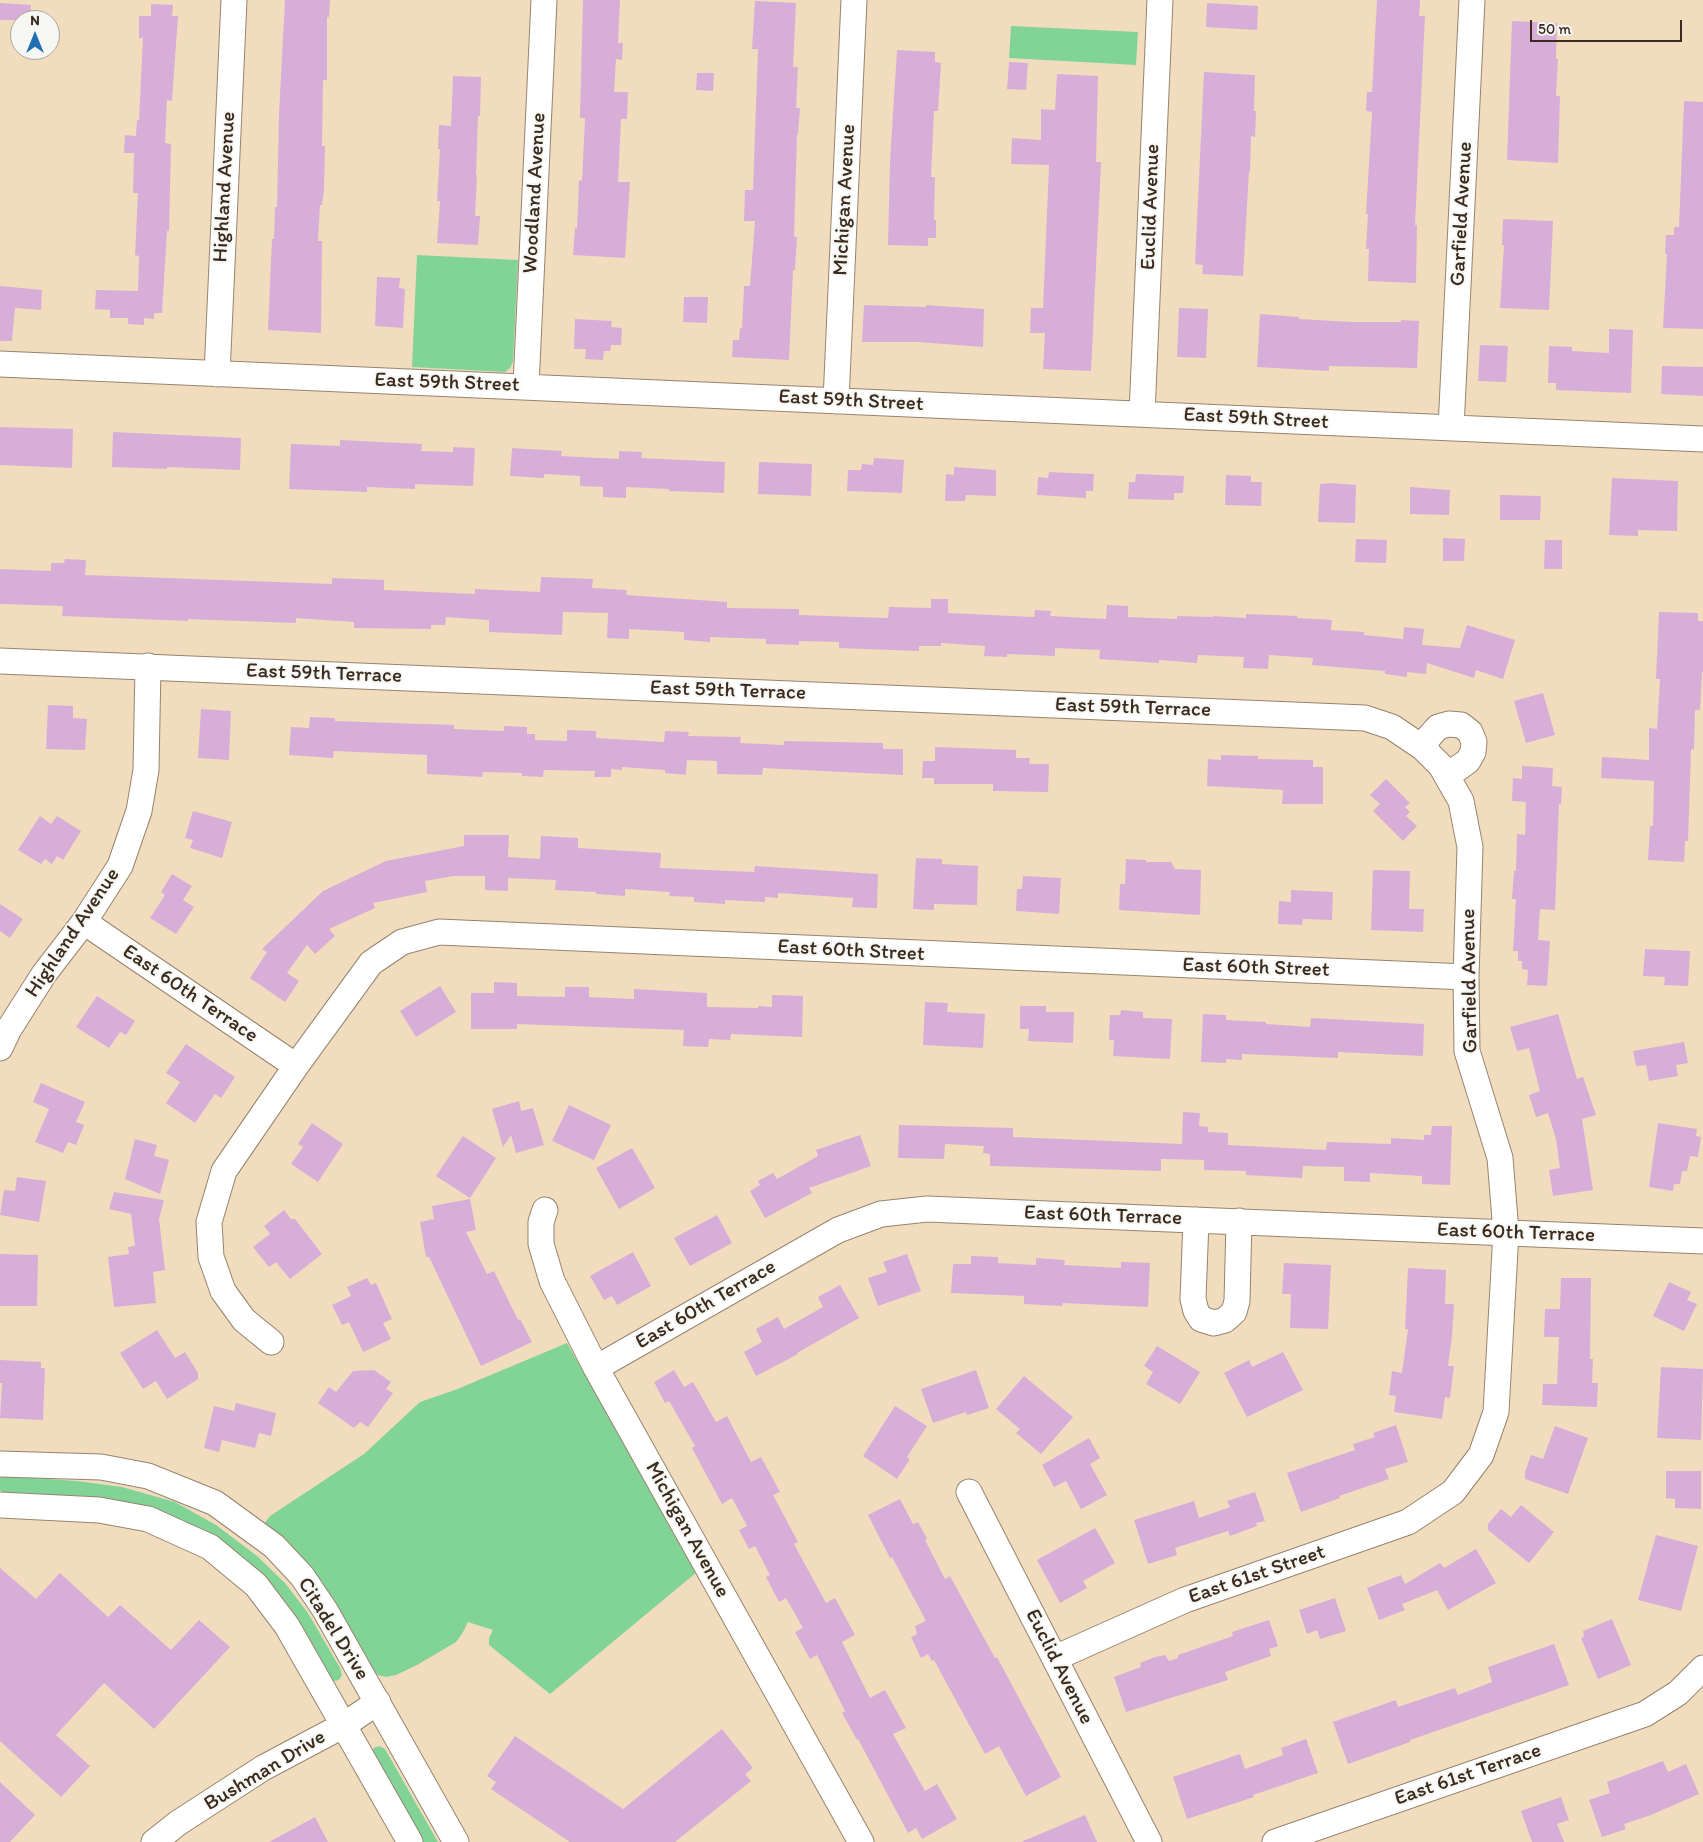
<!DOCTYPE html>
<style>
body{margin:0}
#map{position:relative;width:1703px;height:1842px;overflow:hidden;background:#f1ddbe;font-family:Itim,sans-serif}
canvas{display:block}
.north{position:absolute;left:10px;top:10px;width:50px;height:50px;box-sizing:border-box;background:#f6f6f2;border:1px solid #aba49d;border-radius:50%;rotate:0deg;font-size:14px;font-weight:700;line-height:20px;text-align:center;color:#3b2a1e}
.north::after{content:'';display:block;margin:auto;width:18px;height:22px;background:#1f6fb2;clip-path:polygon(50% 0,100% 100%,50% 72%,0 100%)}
.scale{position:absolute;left:1530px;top:20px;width:152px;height:22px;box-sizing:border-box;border:2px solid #3b2a1e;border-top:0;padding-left:6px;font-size:15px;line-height:18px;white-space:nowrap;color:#3b2a1e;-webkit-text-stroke:4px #f6f6f2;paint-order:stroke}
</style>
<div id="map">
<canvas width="1703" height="1842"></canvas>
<div class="north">N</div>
<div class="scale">50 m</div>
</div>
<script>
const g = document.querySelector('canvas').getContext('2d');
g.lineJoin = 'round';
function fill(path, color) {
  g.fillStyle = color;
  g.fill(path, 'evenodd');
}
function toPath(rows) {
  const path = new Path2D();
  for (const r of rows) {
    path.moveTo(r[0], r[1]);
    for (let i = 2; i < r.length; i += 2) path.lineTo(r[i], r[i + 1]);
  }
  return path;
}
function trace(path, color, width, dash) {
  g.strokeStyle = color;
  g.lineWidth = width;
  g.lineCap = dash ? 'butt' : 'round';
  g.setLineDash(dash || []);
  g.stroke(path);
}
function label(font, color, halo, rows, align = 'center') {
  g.font = font + ' Itim,sans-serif';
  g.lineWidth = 4;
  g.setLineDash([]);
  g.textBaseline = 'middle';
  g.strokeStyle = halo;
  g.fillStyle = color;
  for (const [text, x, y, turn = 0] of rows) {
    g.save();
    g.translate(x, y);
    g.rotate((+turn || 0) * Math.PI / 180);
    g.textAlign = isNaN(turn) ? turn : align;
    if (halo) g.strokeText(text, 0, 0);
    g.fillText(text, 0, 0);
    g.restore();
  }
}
fill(toPath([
 [1011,26,1138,32,1136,65,1009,58],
 [417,255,518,260,513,362,510,368,505,372,412,367],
 [567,1343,697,1572,550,1694,489,1645,489,1638,493,1630,468,1622,462,1634,456,1642,417,1665,396,1675,386,1677,378,1675,371,1668,263,1525,270,1516,364,1454,420,1402,455,1390],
 [6,1476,77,1481,122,1487,175,1502,216,1525,257,1556,285,1583,308,1613,340,1668,342,1675,339,1680,334,1681,328,1677,291,1614,127,1504,85,1496,4,1493,0,1490,0,1478],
 [379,1746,385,1749,438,1842,421,1842,372,1752,374,1748]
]), '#82d496');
fill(toPath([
 [285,0,330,0,329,17,327,17,327,80,323,80,322,146,325,146,324,190,322,205,320,205,318,241,322,241,321,333,268,330,272,239,274,239,275,207,277,207,279,114],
 [583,0,620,0,618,43,623,43,622,60,616,59,614,92,628,92,627,119,621,119,618,182,630,182,625,258,573,255,575,228,577,229,579,180,582,181,585,118,580,118],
 [1377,0,1420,0,1419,16,1425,16,1415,225,1417,225,1416,283,1368,281,1369,249,1366,249,1368,214,1366,214,1372,112,1366,111,1367,92,1372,92],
 [755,1,796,3,793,67,798,67,796,108,800,108,798,135,797,134,794,237,797,237,795,270,793,270,789,360,732,357,733,340,739,340,740,328,742,328,744,286,750,286,755,221,744,221,745,190,753,190,758,49,752,49],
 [0,3,31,5,30,20,0,20],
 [1207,3,1258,6,1257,30,1206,27],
 [151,4,173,5,172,16,178,16,172,101,167,100,165,143,171,144,169,231,167,231,162,313,154,313,154,319,144,318,144,325,128,324,128,318,110,318,110,310,95,309,96,290,138,291,139,256,135,255,138,193,133,193,134,153,124,153,125,135,136,136,137,120,139,120,143,38,139,38,139,16,151,16],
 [1512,21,1557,23,1556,59,1558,59,1556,96,1560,96,1558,163,1507,160],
 [897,50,935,52,935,62,941,63,938,111,934,111,931,177,935,177,934,220,936,220,936,238,928,238,928,246,888,245,890,161],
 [1009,62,1028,63,1026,90,1007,89],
 [1204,72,1255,75,1254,111,1256,111,1255,137,1251,136,1250,171,1249,171,1243,276,1202,274,1203,265,1195,264],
 [697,73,714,73,713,91,696,90],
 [1057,74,1098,76,1096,162,1101,162,1091,371,1043,369,1045,333,1030,333,1031,308,1043,308,1049,165,1011,164,1012,138,1041,140,1041,109,1055,110],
 [453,76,481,77,480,116,478,116,476,175,477,175,475,216,480,216,478,245,437,243,440,201,437,201,440,149,438,149,439,125,451,126],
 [1684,101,1703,102,1703,329,1663,328,1667,254,1665,254,1666,235,1674,235,1674,227,1679,227],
 [1503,219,1553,221,1549,310,1500,308,1504,245,1502,245],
 [377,277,400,278,399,288,405,289,403,328,375,326],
 [0,286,42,290,41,310,15,308,12,341,0,341],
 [684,297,708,297,707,323,683,322],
 [864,305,926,307,926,305,984,309,983,347,918,342,862,342],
 [1179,308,1208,309,1206,358,1177,357],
 [1260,314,1299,317,1299,319,1352,322,1401,322,1401,320,1419,321,1417,368,1329,366,1329,371,1257,367],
 [575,319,612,321,611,327,622,328,621,345,611,345,610,351,604,351,603,360,585,359,586,349,574,349],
 [1609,329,1633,330,1631,393,1556,390,1556,383,1548,383,1549,346,1572,347,1572,351,1609,353],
 [1480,345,1508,346,1506,382,1478,381],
 [1662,366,1703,367,1703,396,1661,394],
 [0,427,73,429,72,468,0,465],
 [113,432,241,438,240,470,167,467,167,469,112,467],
 [340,440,422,444,421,451,453,452,453,447,475,448,473,486,415,484,415,489,367,487,367,492,289,489,291,444,340,446],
 [512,448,562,451,561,456,619,459,619,451,642,452,641,458,725,462,724,493,669,491,669,489,626,487,626,498,603,497,603,487,580,486,580,476,544,474,544,478,510,476],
 [874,458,904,460,902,493,847,491,848,470,861,470,862,464,873,465],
 [759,462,812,464,811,496,758,494],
 [954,467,996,470,996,496,966,495,965,501,945,501,946,474,954,475],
 [1049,472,1094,474,1093,491,1086,491,1086,498,1037,495,1038,477,1048,478],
 [1136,474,1184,476,1183,493,1174,493,1174,500,1128,499,1129,482,1135,482],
 [1226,475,1251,476,1251,482,1262,482,1261,506,1225,505],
 [1612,478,1678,481,1677,531,1638,530,1638,536,1609,535],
 [1330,483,1356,485,1355,523,1318,522,1320,484],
 [1410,487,1450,490,1449,515,1410,514],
 [1500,495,1541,496,1540,520,1500,520],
 [1443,538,1465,539,1464,561,1443,561],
 [1356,539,1387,540,1386,563,1355,562],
 [1545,540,1562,540,1562,569,1544,569],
 [65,559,86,560,85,575,332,584,332,578,384,580,384,590,475,594,475,589,540,592,541,577,593,579,592,588,627,590,626,595,727,602,727,608,799,609,799,615,888,618,889,607,931,608,931,599,948,599,948,613,1034,617,1035,610,1051,611,1050,616,1106,619,1107,605,1128,606,1128,617,1177,619,1177,616,1213,617,1213,616,1246,618,1246,614,1297,616,1297,618,1332,620,1331,630,1364,632,1364,635,1403,639,1404,627,1424,629,1422,645,1460,648,1467,625,1515,640,1503,679,1476,670,1474,678,1427,663,1426,674,1407,672,1407,677,1385,674,1385,671,1312,665,1313,658,1269,655,1268,669,1243,668,1244,657,1198,655,1197,663,1159,660,1159,663,1099,659,1100,650,1055,648,1055,656,1007,654,1007,657,984,656,985,646,941,643,941,646,919,646,919,651,839,648,839,642,799,641,799,645,766,644,766,639,710,637,710,642,684,640,684,632,629,629,629,639,607,638,608,613,563,612,562,635,489,632,489,620,446,617,445,625,431,625,431,629,354,628,354,622,296,618,296,623,188,619,188,621,62,616,63,606,0,604,0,569,51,571,51,563,64,563],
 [1659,612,1698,613,1698,621,1703,621,1703,672,1702,672,1700,710,1695,710,1694,750,1691,749,1688,841,1685,841,1684,862,1648,860,1650,826,1653,826,1654,781,1601,778,1602,757,1649,760,1649,728,1657,729,1660,679,1656,679],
 [1543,693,1555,735,1526,743,1514,701],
 [48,705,73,706,73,718,87,719,85,750,46,749],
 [201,709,231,711,229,760,198,758],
 [310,717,335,718,335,721,454,725,454,729,504,731,504,726,527,727,527,734,535,734,535,740,567,741,567,730,596,731,596,738,664,742,665,731,689,732,688,736,741,737,740,743,784,745,784,741,883,743,883,749,903,749,903,775,763,768,762,775,717,774,717,761,687,760,686,775,665,773,665,770,622,767,622,770,611,769,611,777,594,777,595,771,544,770,543,777,522,776,522,773,483,772,482,777,427,774,427,755,334,751,333,758,289,755,291,727,309,728],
 [935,747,1016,750,1016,758,1030,758,1029,764,1049,764,1048,792,993,791,993,784,934,784,934,778,922,778,923,761,935,761],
 [1221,755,1258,756,1258,759,1313,760,1313,767,1323,767,1323,804,1282,804,1283,790,1207,786,1208,759,1221,760],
 [1522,766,1553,768,1552,786,1562,787,1561,804,1559,804,1555,910,1540,909,1538,940,1550,941,1547,986,1527,985,1528,970,1522,969,1522,961,1518,961,1518,951,1513,951,1516,899,1512,899,1514,871,1516,871,1517,834,1525,835,1526,802,1512,801,1513,778,1522,779],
 [1386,779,1410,803,1405,807,1410,812,1406,816,1417,826,1403,841,1373,811,1380,804,1370,795],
 [193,811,232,822,222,858,190,848,193,840,185,838],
 [40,816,51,824,57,816,81,831,63,860,57,856,52,864,45,859,41,864,18,850],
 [464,835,509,835,508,857,540,859,541,836,578,838,578,848,661,853,660,868,754,872,755,866,878,874,877,908,852,907,853,898,778,893,778,898,765,897,765,902,725,900,725,904,694,902,694,897,669,896,670,892,625,889,625,896,596,894,596,892,555,890,556,880,508,878,508,891,485,890,485,876,454,876,425,881,427,892,373,903,375,908,329,929,335,936,315,954,307,945,287,973,299,981,285,1002,250,978,267,952,262,949,323,891,386,861,464,846],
 [916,858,942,859,942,864,978,866,977,905,934,904,934,910,913,909],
 [1126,859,1146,860,1146,862,1171,862,1175,869,1201,870,1200,915,1119,910,1120,884,1125,884],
 [1373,870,1410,871,1409,909,1424,909,1423,932,1371,930],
 [172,874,192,886,183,900,194,907,176,934,150,918,165,895,161,892],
 [1023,876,1061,878,1059,914,1016,911,1017,889,1022,889],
 [1291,890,1333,892,1332,920,1303,919,1302,925,1278,924,1279,901,1291,902],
 [0,904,23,919,10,938,0,931],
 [1645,949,1690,951,1688,986,1664,985,1665,977,1643,976],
 [494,982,517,983,517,996,565,997,565,987,589,987,589,997,634,999,634,989,707,993,707,1007,758,1008,758,1006,772,1007,772,995,803,996,802,1037,731,1034,730,1040,709,1039,708,1047,683,1046,684,1030,517,1024,517,1029,471,1029,471,993,494,993],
 [440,986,456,1012,416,1037,400,1011],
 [97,996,135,1021,126,1035,120,1032,109,1048,76,1027],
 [925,1002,948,1003,947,1012,985,1014,983,1048,923,1045],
 [1020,1006,1046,1006,1046,1012,1074,1012,1073,1043,1028,1041,1029,1029,1020,1029],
 [1121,1010,1143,1012,1143,1018,1172,1019,1170,1059,1113,1056,1114,1040,1109,1040,1110,1015,1120,1015],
 [1203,1014,1226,1015,1226,1020,1266,1022,1266,1024,1310,1027,1311,1018,1424,1024,1423,1056,1338,1052,1338,1058,1242,1054,1242,1060,1226,1059,1226,1063,1201,1062],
 [1558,1014,1577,1079,1583,1077,1596,1115,1582,1119,1593,1190,1553,1196,1549,1170,1560,1168,1556,1139,1548,1113,1536,1117,1529,1095,1540,1091,1529,1048,1517,1051,1510,1027],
 [1684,1042,1688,1063,1676,1065,1678,1076,1649,1081,1646,1065,1636,1066,1633,1051],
 [186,1044,235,1077,221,1098,215,1094,195,1123,166,1103,180,1082,166,1073],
 [41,1083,85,1102,76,1122,84,1125,76,1145,68,1142,63,1153,35,1142,49,1109,33,1102],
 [519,1101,521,1111,533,1108,544,1145,516,1153,511,1135,503,1147,492,1109],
 [569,1105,611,1125,594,1160,552,1141],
 [1183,1112,1200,1113,1199,1126,1208,1127,1208,1132,1228,1133,1228,1145,1326,1150,1327,1142,1391,1144,1391,1138,1424,1140,1424,1135,1431,1135,1432,1126,1452,1126,1450,1185,1422,1184,1422,1176,1370,1173,1370,1182,1344,1181,1344,1167,1303,1166,1302,1178,1246,1175,1246,1171,1204,1170,1204,1160,1161,1159,1161,1171,990,1166,990,1154,983,1153,984,1146,945,1144,944,1159,898,1158,899,1125,1013,1128,1013,1137,1182,1144],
 [312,1123,343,1144,318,1182,291,1164,303,1147,298,1144],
 [1658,1123,1697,1129,1696,1136,1701,1137,1698,1157,1690,1156,1687,1171,1682,1171,1680,1184,1674,1184,1673,1191,1649,1187],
 [860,1135,871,1166,809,1188,812,1193,765,1218,750,1191,760,1185,758,1181,773,1173,777,1179,818,1156,816,1150],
 [463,1136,496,1158,470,1198,436,1176],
 [135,1139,157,1145,154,1156,169,1160,160,1194,125,1179],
 [632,1148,655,1188,619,1209,596,1168],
 [17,1177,46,1181,39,1222,0,1215,4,1190,15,1191],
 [114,1192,164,1200,159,1219,165,1270,153,1272,156,1303,114,1307,108,1257,129,1254,128,1247,135,1246,131,1214,109,1209],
 [470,1199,476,1230,466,1232,487,1274,494,1271,518,1320,520,1319,532,1342,481,1366,429,1257,426,1257,420,1222,434,1219,432,1206],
 [284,1210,291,1219,295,1219,322,1254,290,1279,276,1262,269,1267,253,1247,270,1234,264,1226],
 [717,1215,732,1243,690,1266,674,1238],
 [633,1252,651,1286,617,1305,612,1296,604,1300,590,1276],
 [0,1254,38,1255,37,1306,0,1306],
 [907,1254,921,1291,878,1306,868,1278,887,1272,883,1262],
 [971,1256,998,1257,998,1263,1036,1265,1036,1258,1065,1260,1064,1265,1121,1268,1121,1262,1150,1263,1148,1307,1063,1303,1062,1306,1024,1304,1024,1296,951,1293,953,1264,971,1264],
 [1284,1263,1331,1265,1328,1329,1290,1328,1291,1294,1282,1294],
 [1408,1268,1446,1270,1445,1304,1454,1304,1452,1337,1448,1366,1454,1366,1450,1398,1445,1397,1442,1419,1394,1412,1396,1396,1389,1395,1392,1371,1402,1373,1408,1329,1405,1329],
 [367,1278,371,1285,376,1283,392,1319,383,1323,391,1339,363,1352,349,1322,342,1325,332,1305,351,1296,347,1287],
 [1561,1278,1591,1278,1590,1359,1593,1359,1592,1383,1598,1383,1597,1407,1542,1405,1543,1384,1557,1384,1559,1337,1544,1337,1545,1309,1560,1309],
 [1669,1282,1691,1292,1687,1300,1697,1304,1684,1331,1653,1316],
 [840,1285,859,1318,797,1353,798,1354,756,1376,744,1352,762,1342,756,1329,778,1317,784,1329,823,1307,818,1297],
 [157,1330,175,1358,185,1352,198,1373,198,1379,167,1399,156,1381,143,1389,120,1353],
 [1157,1346,1200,1372,1180,1404,1146,1384,1153,1372,1144,1366],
 [1283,1352,1303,1390,1247,1417,1224,1373,1249,1360,1252,1367],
 [0,1360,41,1362,41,1368,45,1368,43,1420,0,1418,2,1383,0,1383],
 [1661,1367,1703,1369,1701,1440,1657,1438],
 [374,1370,391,1382,386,1389,393,1393,368,1427,360,1422,354,1428,318,1403,329,1387,336,1392,353,1371],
 [674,1370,684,1387,693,1382,716,1422,727,1416,751,1462,761,1457,780,1492,773,1495,798,1542,794,1544,826,1603,835,1598,855,1635,842,1642,870,1698,885,1690,906,1728,893,1734,925,1791,937,1784,957,1819,922,1839,916,1828,908,1833,858,1739,857,1740,842,1713,845,1711,817,1655,810,1659,795,1632,803,1628,786,1598,779,1602,766,1577,770,1575,755,1546,749,1549,739,1530,747,1526,732,1498,722,1504,692,1448,695,1446,669,1401,665,1403,654,1382],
 [976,1370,989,1408,967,1415,966,1412,933,1423,921,1389],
 [1024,1376,1073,1417,1041,1454,1016,1433,1020,1429,996,1409],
 [236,1403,276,1413,271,1436,259,1433,255,1448,222,1440,219,1452,204,1448,214,1406,234,1411],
 [895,1406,927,1426,907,1457,910,1459,897,1479,863,1456],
 [1396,1425,1408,1462,1385,1469,1389,1479,1339,1496,1340,1498,1301,1512,1287,1473,1355,1450,1353,1444,1375,1437,1373,1433],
 [1555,1426,1588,1438,1568,1494,1525,1479,1525,1472,1531,1455,1543,1459],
 [1089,1438,1100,1458,1090,1464,1107,1495,1081,1509,1066,1481,1054,1487,1042,1465],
 [1666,1471,1701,1471,1701,1509,1675,1508,1675,1499,1666,1498],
 [1255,1492,1265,1521,1256,1523,1257,1526,1230,1536,1228,1531,1175,1548,1177,1555,1148,1564,1134,1520,1194,1501,1199,1518,1230,1507,1227,1501],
 [900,1499,913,1524,918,1522,927,1539,925,1540,945,1579,950,1576,995,1658,997,1657,1061,1777,1026,1796,999,1746,985,1754,934,1660,932,1661,928,1654,921,1658,911,1637,917,1634,915,1626,926,1621,892,1557,890,1558,868,1515],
 [1521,1505,1554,1532,1529,1563,1488,1530,1488,1524,1501,1509,1511,1517],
 [1095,1528,1115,1563,1083,1581,1087,1588,1060,1603,1037,1560],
 [1656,1535,1698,1546,1681,1611,1638,1600],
 [1476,1549,1496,1583,1448,1610,1437,1590,1402,1604,1405,1610,1379,1620,1367,1588,1401,1575,1405,1584,1440,1563,1444,1568],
 [0,1568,36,1599,60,1573,108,1617,120,1605,171,1650,199,1620,230,1647,154,1729,104,1683,56,1735,90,1766,61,1797,0,1741],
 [1335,1598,1346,1631,1320,1639,1317,1630,1307,1634,1299,1610],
 [1612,1619,1631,1665,1598,1679,1581,1638,1584,1637,1583,1631],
 [1269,1620,1278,1646,1269,1649,1271,1656,1225,1672,1228,1680,1126,1712,1114,1677,1141,1667,1140,1663,1155,1657,1165,1655,1169,1661,1178,1658,1178,1655,1233,1636,1232,1632],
 [1554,1644,1569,1685,1410,1740,1410,1742,1348,1764,1333,1722,1396,1700,1398,1707,1455,1688,1458,1695,1492,1682,1488,1667],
 [722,1729,753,1768,745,1774,751,1781,675,1842,570,1842,491,1789,496,1782,487,1776,515,1736,623,1809],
 [1306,1739,1318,1773,1253,1795,1254,1797,1187,1819,1173,1777,1240,1754,1245,1769,1283,1755,1281,1748],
 [1663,1761,1668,1772,1686,1764,1699,1794,1651,1815,1624,1824,1626,1829,1602,1837,1589,1800,1610,1793,1607,1782],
 [0,1782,35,1815,10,1842,0,1842],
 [1561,1797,1569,1820,1557,1824,1564,1842,1532,1842,1521,1811],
 [1085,1815,1097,1842,1021,1842],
 [315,1817,328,1842,269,1842]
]), '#d7aed8');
const minor = toPath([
 [0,364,1703,439],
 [217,374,234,0],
 [526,386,544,0],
 [836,401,854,0],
 [1142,414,1160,0],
 [1451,428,1472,0],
 [0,661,1365,718,1392,727,1423,748,1441,766,1461,801,1470,847,1466,977,1467,1051,1500,1158,1506,1232,1496,1412,1481,1455,1453,1492,1408,1522,1185,1600,1055,1658],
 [1423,748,1429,737,1438,727,1449,724,1461,725,1470,732,1474,742,1473,752,1468,761,1447,776],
 [84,922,296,1066],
 [0,1048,9,1029,44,974,84,922,120,866,139,811,146,770,148,666],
 [545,1210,541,1222,541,1244,552,1281,596,1368,861,1842],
 [1196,1220,1193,1299,1196,1311,1201,1319,1214,1323,1225,1320,1234,1312,1237,1301,1239,1221],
 [271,1342,244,1320,223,1291,211,1257,209,1222,224,1171,296,1066,371,963,402,942,439,932,1466,977],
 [596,1368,838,1230,881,1214,927,1209,1703,1241],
 [0,1464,101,1467,148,1476,215,1503,274,1546,302,1576,325,1610,456,1842],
 [969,1492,1149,1842],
 [0,1505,99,1510,148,1519,210,1547,256,1585,287,1626,410,1842],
 [154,1842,178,1823,263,1768,344,1725,378,1702],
 [1275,1842,1645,1714,1678,1693,1703,1668]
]);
trace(minor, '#96846e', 27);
trace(minor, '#fff', 25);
label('21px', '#3b2a1e', '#f6f6f2', [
 ["Highland Avenue",225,187,-87],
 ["Woodland Avenue",535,193,-87],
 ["Michigan Avenue",845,200,-87],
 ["Euclid Avenue",1151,207,-88],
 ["Garfield Avenue",1462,214,-87],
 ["East 59th Street",447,383,2],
 ["East 59th Street",851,401,3],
 ["East 59th Street",1256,419,3],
 ["East 59th Terrace",324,674,2],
 ["East 59th Terrace",728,691,2],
 ["East 59th Terrace",1133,708,2],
 ["Highland Avenue",73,933,-56],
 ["East 60th Street",851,951,3],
 ["East 60th Street",1256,968,2],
 ["Garfield Avenue",1470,981,-91],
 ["East 60th Terrace",190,994,34],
 ["East 60th Terrace",1103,1216,2],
 ["East 60th Terrace",1516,1233,2],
 ["East 60th Terrace",706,1305,-30],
 ["Michigan Avenue",687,1530,61],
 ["East 61st Street",1257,1575,-19],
 ["Citadel Drive",333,1629,58],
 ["Euclid Avenue",1059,1667,63],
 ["Bushman Drive",265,1771,-31],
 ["East 61st Terrace",1468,1775,-19]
]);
</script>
